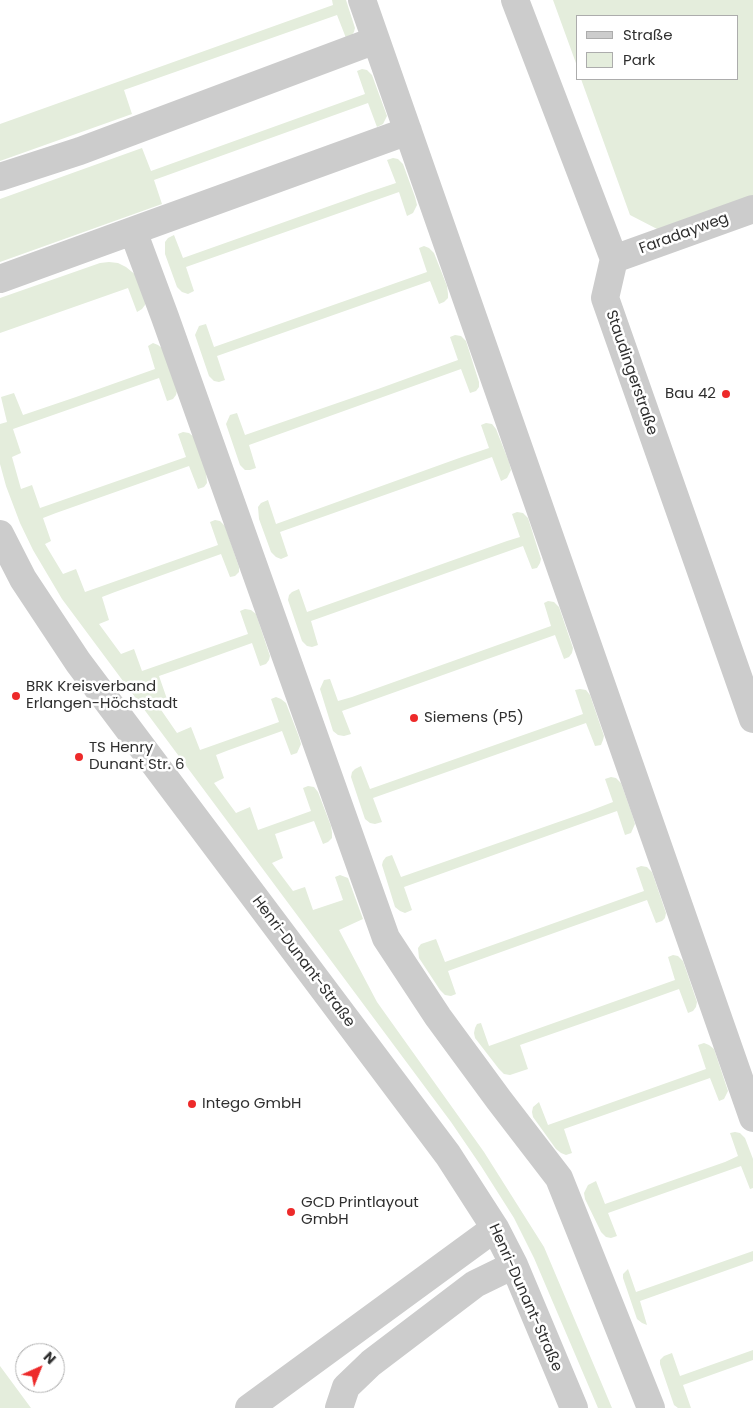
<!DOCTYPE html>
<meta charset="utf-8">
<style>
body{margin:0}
#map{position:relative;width:753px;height:1408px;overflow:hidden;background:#fff;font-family:Poppins,sans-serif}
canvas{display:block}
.legend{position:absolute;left:576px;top:15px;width:162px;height:65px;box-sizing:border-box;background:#fff;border:1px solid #acacac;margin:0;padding:6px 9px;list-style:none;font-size:15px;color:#2f2f2f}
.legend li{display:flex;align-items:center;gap:10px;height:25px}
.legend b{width:25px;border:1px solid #acacac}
.north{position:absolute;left:15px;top:1343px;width:50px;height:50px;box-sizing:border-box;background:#fff;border:1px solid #acacac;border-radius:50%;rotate:44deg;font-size:14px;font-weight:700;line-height:20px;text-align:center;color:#2f2f2f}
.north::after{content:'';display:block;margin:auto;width:18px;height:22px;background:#ed2a2a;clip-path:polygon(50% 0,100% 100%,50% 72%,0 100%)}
</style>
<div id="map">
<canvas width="753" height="1408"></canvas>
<ul class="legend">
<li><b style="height:6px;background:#ccc"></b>Straße</li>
<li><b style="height:14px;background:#e4eddc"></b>Park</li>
</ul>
<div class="north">N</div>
</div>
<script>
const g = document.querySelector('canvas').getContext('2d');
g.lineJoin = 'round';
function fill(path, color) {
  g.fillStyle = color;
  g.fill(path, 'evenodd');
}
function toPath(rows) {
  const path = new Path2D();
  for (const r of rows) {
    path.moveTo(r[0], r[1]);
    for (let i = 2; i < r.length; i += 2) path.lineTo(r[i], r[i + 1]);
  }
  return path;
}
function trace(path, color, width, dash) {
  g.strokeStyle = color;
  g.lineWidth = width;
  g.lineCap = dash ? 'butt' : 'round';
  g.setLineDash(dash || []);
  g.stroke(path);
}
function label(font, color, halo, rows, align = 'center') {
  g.font = font + ' Poppins,sans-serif';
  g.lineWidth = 5;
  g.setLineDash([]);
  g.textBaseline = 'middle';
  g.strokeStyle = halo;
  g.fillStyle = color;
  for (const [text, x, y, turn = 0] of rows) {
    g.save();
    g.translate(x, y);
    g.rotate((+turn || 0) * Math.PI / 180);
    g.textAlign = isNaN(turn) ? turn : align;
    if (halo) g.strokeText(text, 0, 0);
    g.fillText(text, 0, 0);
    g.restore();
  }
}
fill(toPath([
 [332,0,346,0,355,28,354,32,351,36,346,38,337,15,124,90,132,114,0,161,0,124,333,5],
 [553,0,753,0,753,197,661,231,630,215,581,79,737,79,737,16,577,16,577,66],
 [362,69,367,70,372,75,387,116,383,124,377,127,368,103,154,180,162,204,0,262,0,199,142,148,151,171,365,94,357,71],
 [393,158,398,159,403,164,415,197,417,205,413,213,407,216,399,192,186,267,194,291,188,294,182,292,177,287,165,254,165,242,168,238,174,235,183,258,369,192,396,183,387,160],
 [424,246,429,248,434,253,447,286,448,294,448,298,444,302,439,304,430,281,217,356,225,380,219,382,214,381,209,376,195,335,199,326,206,324,214,347,427,272,419,248],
 [109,262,118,263,126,267,137,276,145,301,145,305,142,309,137,312,128,288,0,333,0,298,100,263],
 [455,335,461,336,466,341,479,382,479,387,476,391,470,393,461,369,249,445,256,468,250,470,245,470,240,465,226,424,230,415,237,413,245,435,378,389,458,360,450,337],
 [153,343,158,345,163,349,177,391,176,395,173,399,167,401,159,378,13,429,21,453,12,457,21,489,32,485,40,508,186,457,178,434,183,432,189,433,194,437,206,471,207,483,204,487,198,489,189,466,56,513,43,518,51,541,45,544,63,574,76,569,85,592,218,545,210,522,215,520,220,521,225,526,239,567,239,572,235,576,230,577,221,554,115,592,102,597,109,620,99,624,121,654,134,649,142,671,248,634,240,611,245,609,251,610,256,614,270,656,269,660,266,664,260,666,252,643,185,667,159,676,167,699,157,704,177,733,191,727,200,750,279,722,271,699,276,697,281,699,286,703,299,737,301,744,297,753,291,755,282,731,229,750,216,755,224,778,214,783,236,813,250,807,258,830,311,811,303,788,308,786,314,787,318,792,331,826,332,833,332,838,328,842,323,844,314,821,275,834,283,858,272,863,293,891,305,887,313,910,343,900,335,877,340,875,348,878,363,919,339,930,377,1002,484,1152,544,1247,612,1408,598,1408,534,1258,514,1218,481,1166,451,1122,62,599,33,550,20,523,6,486,0,464,0,424,7,422,1,397,14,393,23,415,76,397,155,369,148,346],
 [486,423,492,424,496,429,509,462,511,470,507,478,501,481,492,457,280,532,288,556,281,559,276,557,271,552,259,519,258,507,261,503,268,500,276,524,462,457,489,448,481,425],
 [517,512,523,513,528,518,541,559,540,563,537,568,532,569,523,546,311,621,318,645,312,647,307,646,302,641,288,600,289,595,292,592,299,589,307,612,507,541,520,537,512,514],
 [548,601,554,602,559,607,573,648,572,653,569,657,564,659,555,635,342,711,351,734,344,736,338,735,333,731,320,689,324,680,330,679,338,701,352,697,551,626,544,603],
 [580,689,586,690,590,695,604,736,603,740,601,745,595,746,586,723,373,798,382,822,375,824,370,823,365,819,351,777,352,772,355,769,361,766,370,789,583,714,575,690],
 [611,777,616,778,621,783,633,817,635,824,631,833,625,835,617,811,404,887,412,910,405,913,400,911,395,907,382,865,383,861,386,857,392,855,401,877,587,812,613,802,605,779],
 [641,866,647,867,652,872,666,913,665,918,662,921,656,923,647,900,568,928,448,971,456,994,451,996,445,995,440,990,419,958,418,948,421,944,436,939,445,962,644,891,636,868],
 [673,955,678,956,683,961,697,1002,696,1007,693,1011,688,1013,679,989,626,1008,520,1045,528,1069,510,1075,504,1074,499,1069,475,1038,474,1033,475,1028,477,1024,481,1023,489,1046,675,980,668,957],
 [704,1043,709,1045,714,1049,728,1091,724,1099,719,1101,710,1078,564,1129,572,1153,566,1155,561,1153,556,1149,533,1117,532,1112,533,1107,539,1102,548,1125,706,1069,698,1045],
 [735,1132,740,1133,745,1138,753,1159,753,1188,750,1189,741,1166,608,1213,617,1236,611,1238,606,1237,601,1232,585,1199,584,1193,588,1185,596,1181,605,1204,725,1162,738,1156,730,1133],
 [753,1251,753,1261,640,1301,647,1325,642,1323,637,1319,623,1278,623,1274,628,1269,636,1292],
 [753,1350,753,1360,683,1385,691,1408,678,1408,674,1405,660,1364,660,1360,664,1356,672,1353,680,1376],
 [0,1366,31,1408,0,1408]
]), '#e4eddc');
trace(toPath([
 [362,0,753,1118],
 [515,0,614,259,605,298,753,719],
 [0,177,80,151,376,40],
 [133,231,165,317,386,938,438,1017,499,1100,559,1178,651,1408],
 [614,259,753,209],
 [0,279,408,131],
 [0,534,23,579,78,662,448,1155,495,1228,514,1265,574,1408],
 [249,1408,495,1228],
 [339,1408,346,1387,371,1363,475,1284,514,1265]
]), '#ccc', 28);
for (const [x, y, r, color] of [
 [726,394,5,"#ed2a2a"],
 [16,696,5,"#ed2a2a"],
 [414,718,5,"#ed2a2a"],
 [79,757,5,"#ed2a2a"],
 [192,1104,5,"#ed2a2a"],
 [291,1212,5,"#ed2a2a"]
]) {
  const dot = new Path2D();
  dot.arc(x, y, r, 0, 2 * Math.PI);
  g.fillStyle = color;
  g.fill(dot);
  trace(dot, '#fff', 2);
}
label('15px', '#2f2f2f', '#fff', [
 ["Faradayweg",684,234,-20],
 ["Staudingerstraße",631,373,71],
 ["Henri-Dunant-Straße",303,962,53],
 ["Henri-Dunant-Straße",525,1298,66]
]);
label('15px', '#2f2f2f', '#fff', [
 ["Bau 42",716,394,"right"],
 ["BRK Kreisverband",26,687],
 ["Erlangen-Höchstadt",26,704],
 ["Siemens (P5)",424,718],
 ["TS Henry",89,748],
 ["Dunant Str. 6",89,765],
 ["Intego GmbH",202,1104],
 ["GCD Printlayout",301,1203],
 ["GmbH",301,1220]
], 'left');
</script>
